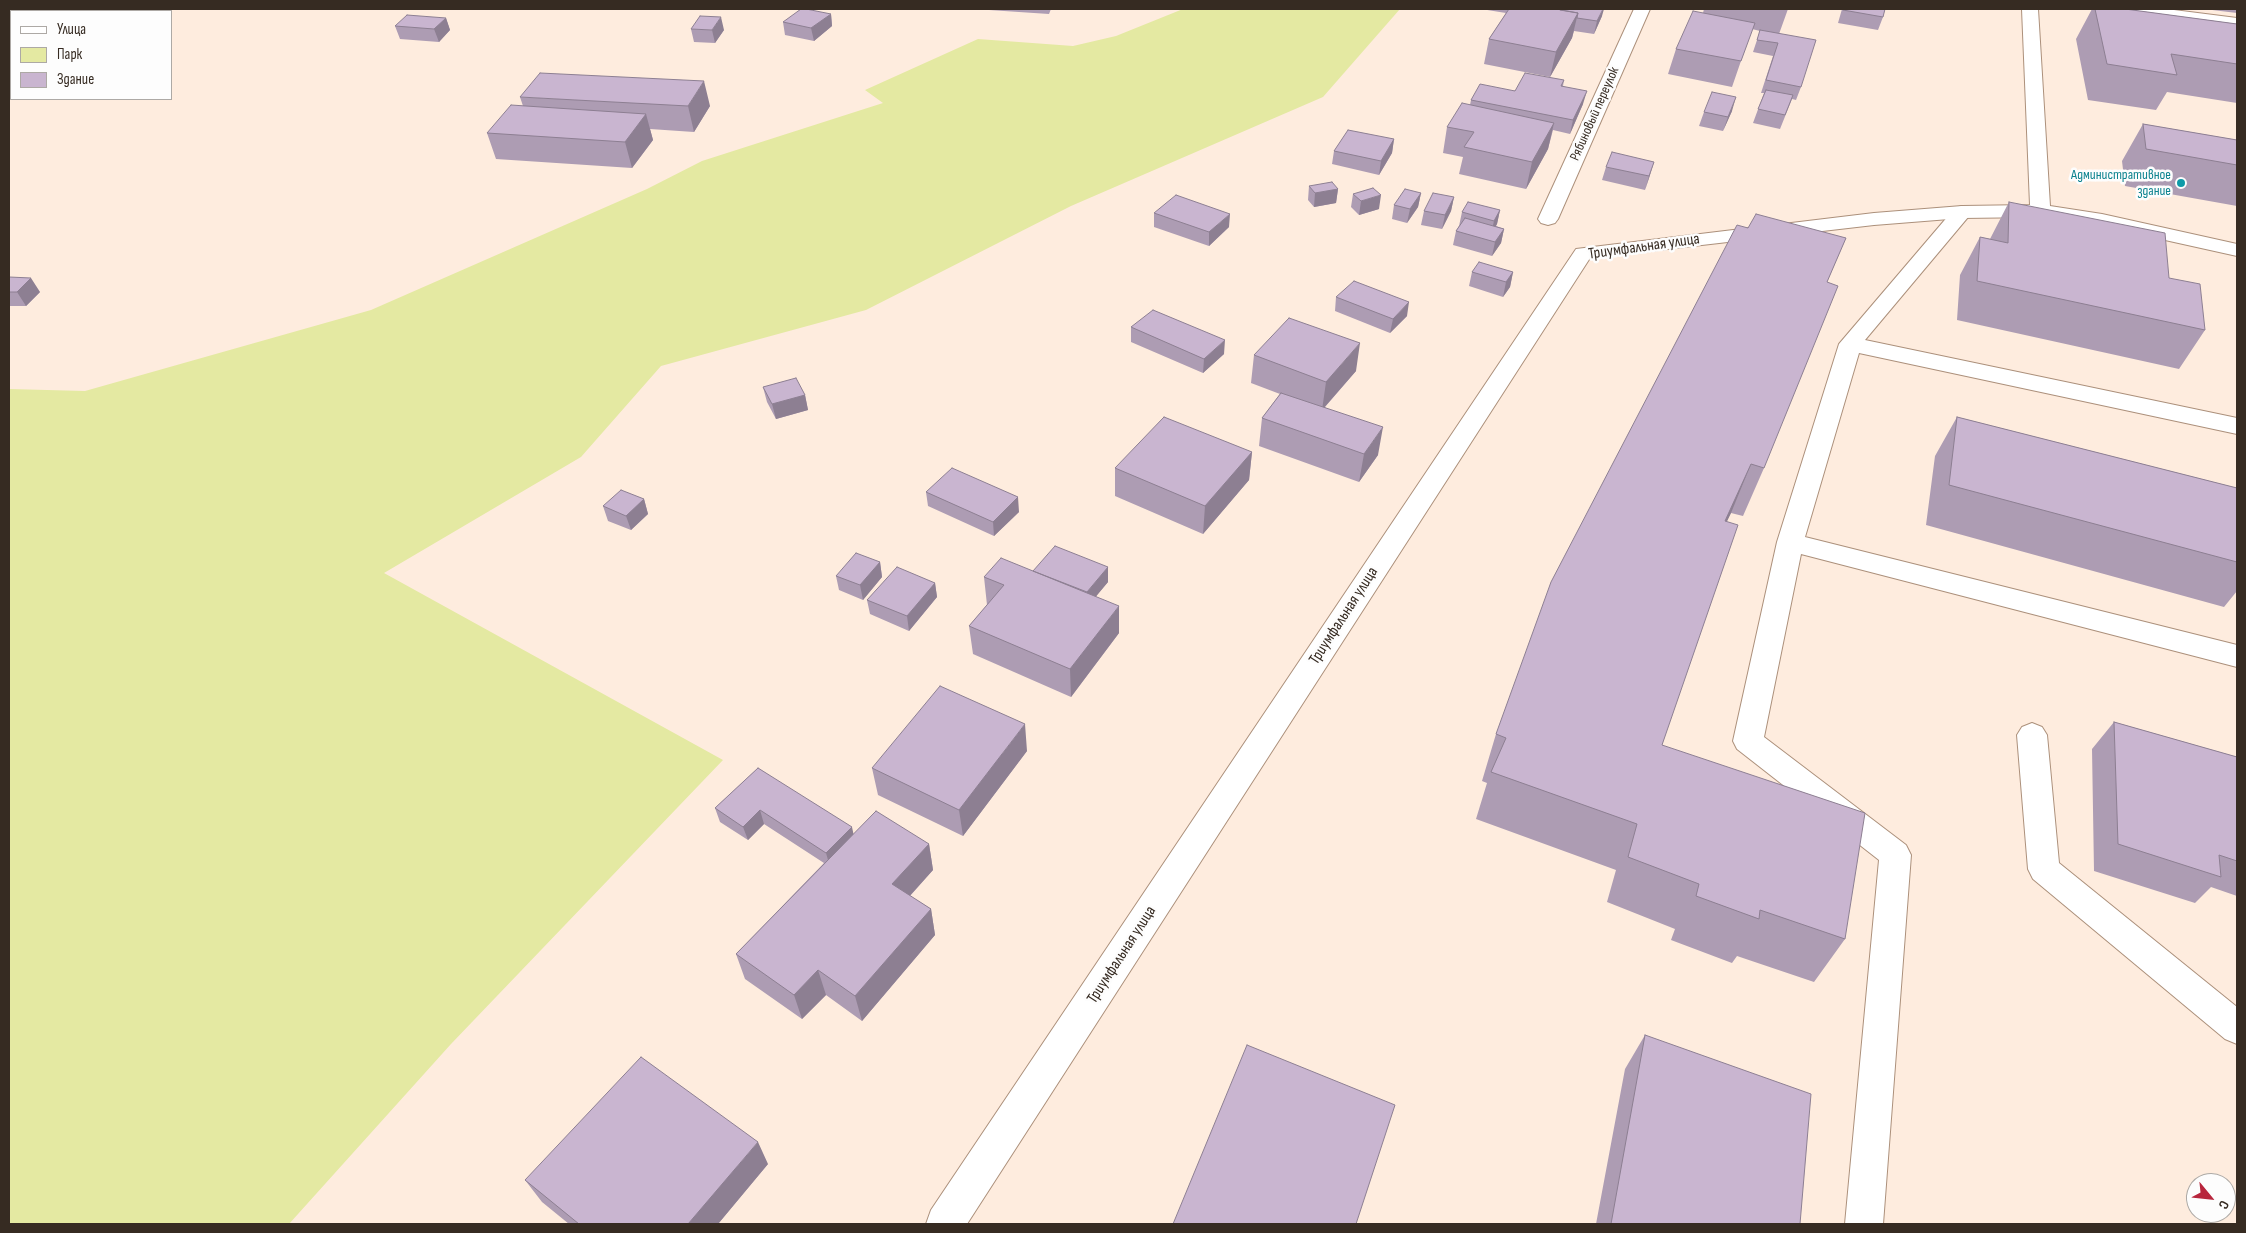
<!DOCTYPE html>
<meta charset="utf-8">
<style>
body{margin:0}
#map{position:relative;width:2246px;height:1233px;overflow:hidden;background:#feecde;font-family:"Sofia Sans Condensed",sans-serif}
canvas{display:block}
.frame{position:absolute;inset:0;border:10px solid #362b22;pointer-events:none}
.legend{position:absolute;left:10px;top:10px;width:162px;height:90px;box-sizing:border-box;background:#fdfdfd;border:1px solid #ada9a5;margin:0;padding:6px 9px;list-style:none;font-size:15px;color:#362b22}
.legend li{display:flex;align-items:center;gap:10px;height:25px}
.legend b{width:25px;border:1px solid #ada9a5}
.north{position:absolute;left:2186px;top:1173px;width:50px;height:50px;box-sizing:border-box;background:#fdfdfd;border:1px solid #ada9a5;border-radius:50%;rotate:118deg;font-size:14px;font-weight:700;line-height:20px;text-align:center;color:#362b22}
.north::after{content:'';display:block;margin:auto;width:18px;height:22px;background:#b8263d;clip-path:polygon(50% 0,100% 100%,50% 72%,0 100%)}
</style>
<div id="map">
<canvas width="2246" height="1233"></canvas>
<div class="frame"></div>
<ul class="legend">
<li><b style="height:6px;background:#fff"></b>Улица</li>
<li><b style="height:14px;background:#e4e9a2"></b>Парк</li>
<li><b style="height:14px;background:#c9b5d0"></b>Здание</li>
</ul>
<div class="north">С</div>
</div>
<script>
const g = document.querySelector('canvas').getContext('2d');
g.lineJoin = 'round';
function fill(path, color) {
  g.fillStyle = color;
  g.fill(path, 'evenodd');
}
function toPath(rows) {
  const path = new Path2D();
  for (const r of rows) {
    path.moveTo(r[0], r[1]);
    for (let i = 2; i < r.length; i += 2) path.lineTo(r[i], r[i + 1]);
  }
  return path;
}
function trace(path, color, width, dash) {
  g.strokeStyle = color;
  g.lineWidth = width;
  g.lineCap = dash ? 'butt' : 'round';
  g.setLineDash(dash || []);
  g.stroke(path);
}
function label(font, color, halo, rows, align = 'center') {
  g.font = font + ' "Sofia Sans Condensed",sans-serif';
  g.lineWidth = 5;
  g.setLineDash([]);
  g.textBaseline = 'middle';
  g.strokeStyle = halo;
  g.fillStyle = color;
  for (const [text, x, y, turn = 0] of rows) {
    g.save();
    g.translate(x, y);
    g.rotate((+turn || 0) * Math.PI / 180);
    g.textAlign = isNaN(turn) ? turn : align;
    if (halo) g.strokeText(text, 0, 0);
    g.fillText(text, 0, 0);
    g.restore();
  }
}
fill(toPath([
 [1183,9,1400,9,1323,97,1071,206,866,310,661,366,581,457,384,573,723,760,451,1044,289,1224,9,1224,9,389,85,391,371,310,647,189,702,161,883,103,865,90,978,39,1073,46,1116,36]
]), '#e4e9a2');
const service = toPath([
 [1962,206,1969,208,1972,212,1969,216,1865,340,2237,418,2237,434,1859,353,1805,537,2237,645,2237,667,1801,554,1764,737,1906,845,1911,855,1883,1224,1845,1224,1879,860,1737,749,1733,741,1777,542,1839,344,1955,208,1962,206],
 [2032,723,2042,727,2047,735,2059,863,2237,1007,2237,1044,2225,1039,2033,879,2028,869,2017,735,2022,727,2032,723]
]);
const minor = toPath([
 [1634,9,1650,9,1558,219,1555,223,1548,225,1541,223,1538,219,1634,9],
 [2022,9,2038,9,2050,206,2102,214,2237,244,2237,256,2102,226,2040,217,1962,218,1874,225,1590,258,967,1224,926,1224,931,1210,1576,249,1874,213,1962,206,2030,205,2022,9],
 [2121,9,2166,9,2237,18,2237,28,2129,14,2123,13,2121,9]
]);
trace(service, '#ac907b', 2);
trace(minor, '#ac907b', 2);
fill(service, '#fff');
fill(minor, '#fff');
fill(toPath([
 [9,9,11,11,11,93,9,93],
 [974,9,1051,9,1049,14],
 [1481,9,1556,9,1602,16,1594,34,1574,31,1572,38,1550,77,1484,64,1489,39,1506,13],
 [1704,9,1788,9,1779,34,1801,87,1796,100,1792,99,1780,129,1753,123,1764,93,1761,93,1773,56,1753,52,1760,31,1752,29,1732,87,1668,74,1676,49,1703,13],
 [1842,9,1885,9,1883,17,1878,30,1838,23],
 [2092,9,2125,9,2237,24,2237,103,2167,92,2156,110,2088,100,2076,39],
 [2204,9,2237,9,2237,13],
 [831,14,832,26,814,41,785,35,783,22],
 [446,18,450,30,439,42,400,39,395,26],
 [691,29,724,30,715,43,694,42],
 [1564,80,1563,86,1583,104,1570,134,1553,130,1548,149,1526,189,1459,174,1463,157,1443,153,1447,127,1470,105,1471,100],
 [520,97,710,106,694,132,650,129,653,140,632,168,496,159,487,133,523,106],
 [1732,111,1723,131,1699,126,1704,112],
 [2143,124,2237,140,2237,206,2125,186,2122,161],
 [1394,139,1392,153,1379,175,1332,164,1334,151],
 [1606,167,1650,175,1645,190,1602,180],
 [1309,186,1338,189,1336,203,1314,207,1308,200],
 [1421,193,1418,207,1407,223,1392,219,1394,205],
 [1353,194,1379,209,1359,215,1351,207],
 [1454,197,1451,211,1442,229,1421,225,1424,211],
 [2009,202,2169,278,2205,330,2179,369,1957,320,1960,275,1980,237,1990,239],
 [1500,210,1497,224,1496,226,1504,229,1501,243,1492,256,1453,245,1456,231,1459,226,1462,212],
 [1154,213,1229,227,1209,246,1154,227],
 [1748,228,1846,238,1827,282,1764,468,1743,516,1731,513,1726,522,1662,745,1845,939,1814,982,1737,956,1732,963,1671,940,1675,929,1607,902,1616,870,1476,819,1487,783,1482,781,1496,734],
 [1472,272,1513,272,1510,287,1503,297,1469,286],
 [9,277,40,292,26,306,9,306],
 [1336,297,1407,316,1390,333,1335,311],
 [1131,327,1224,354,1203,373,1131,342],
 [1254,355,1356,371,1325,407,1378,455,1359,482,1259,446,1262,418,1280,394,1251,383],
 [763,387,805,395,808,410,776,419,767,402],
 [1957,417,2237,488,2237,591,2224,607,1926,525,1935,456],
 [1252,452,1249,480,1203,534,1115,496,1115,468],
 [926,492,1019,512,994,536,928,506],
 [644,499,648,514,631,530,608,521,603,506],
 [880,562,882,577,863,600,839,590,836,576],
 [1108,567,1108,582,1096,596,1119,633,1071,697,973,654,969,626,987,605,984,577],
 [935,583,937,597,909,631,870,614,867,600],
 [2114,722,2237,757,2237,896,2211,887,2195,903,2094,871,2092,749],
 [1027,751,963,836,878,795,872,768],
 [758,768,853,834,929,844,933,870,910,896,931,909,935,935,862,1021,826,995,802,1019,745,979,736,954,824,863,764,824,748,840,720,822,715,808],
 [1645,1035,1800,1224,1596,1224,1625,1069],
 [768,1164,718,1224,569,1224,542,1202,525,1180]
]), '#ad9cb3');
fill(toPath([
 [1603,9,1604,9,1602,16,1594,34,1597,21],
 [1578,13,1572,38,1550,77,1556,52],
 [831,14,832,26,814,41,811,28],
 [721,17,724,30,715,43,712,30],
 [446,18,450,30,439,42,434,29],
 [704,81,710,106,694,132,688,106],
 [1587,91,1583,104,1570,134,1573,120],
 [1736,97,1732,111,1723,131,1728,117],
 [646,114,653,140,632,168,625,142],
 [1554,123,1548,149,1526,189,1532,162],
 [1394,139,1392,153,1379,175,1381,161],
 [1654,162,1650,175,1645,190,1649,176],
 [1338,189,1336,203,1314,207,1315,193],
 [1421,193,1418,207,1407,223,1410,209],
 [1381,195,1379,209,1359,215,1361,201],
 [1454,197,1451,211,1442,229,1445,215],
 [1500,210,1497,224,1491,234,1494,221],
 [1230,214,1229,227,1209,246,1209,232],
 [1504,229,1501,243,1492,256,1495,242],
 [1513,272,1510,287,1503,297,1506,282],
 [31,278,40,292,26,306,17,292],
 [1409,302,1407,316,1390,333,1393,319],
 [1225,340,1224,354,1203,373,1204,359],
 [1360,343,1356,371,1322,410,1326,382],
 [805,395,808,410,776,419,772,404],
 [1383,427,1378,455,1359,482,1364,454],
 [1252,452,1249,480,1203,534,1205,506],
 [1751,464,1731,513,1704,570,1725,521],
 [1018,497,1019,512,994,536,993,522],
 [644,499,648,514,631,530,626,516],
 [880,562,882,577,863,600,860,585],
 [1108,567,1108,582,1084,611,1084,596],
 [935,583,937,597,909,631,907,616],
 [1119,606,1119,633,1071,697,1070,669],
 [1025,724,1027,751,963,836,959,810],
 [760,810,764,824,748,840,743,827],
 [852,827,855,841,830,867,826,853],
 [929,844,933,870,897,910,892,884],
 [931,909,935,935,862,1021,855,996],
 [818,970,826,995,802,1019,794,995],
 [758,1142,768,1164,718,1224,688,1224]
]), '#8d7f92');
const building = toPath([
 [9,9,50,11,11,11,11,59,9,59,9,9],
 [801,9,806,9,831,14,811,28,783,22,801,9],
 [1509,9,1556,9,1578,13,1556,52,1489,39,1509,9],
 [1561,9,1603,9,1597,21,1577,18,1578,13,1560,10,1561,9],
 [1843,9,1885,9,1883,17,1843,10,1843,9],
 [2095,9,2125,9,2237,24,2237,64,2171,54,2177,75,2107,64,2095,9],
 [1693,11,1755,23,1741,61,1676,49,1693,11],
 [407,15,446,18,434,29,395,26,407,15],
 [700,16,721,17,712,30,691,29,700,16],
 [1760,30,1816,40,1801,87,1766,80,1778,43,1757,40,1760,30],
 [540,73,704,81,688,106,520,97,540,73],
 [1525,73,1564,80,1561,86,1587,91,1573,120,1471,100,1480,84,1515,91,1525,73],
 [1766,90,1793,95,1785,115,1758,109,1766,90],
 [1712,92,1736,97,1728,117,1704,112,1712,92],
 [1462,103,1554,123,1532,162,1464,147,1474,132,1447,127,1462,103],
 [511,105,646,114,625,142,487,133,511,105],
 [2143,124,2237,140,2237,165,2146,149,2143,124],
 [1348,130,1394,139,1381,161,1334,151,1348,130],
 [1612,152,1654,162,1649,176,1606,167,1612,152],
 [1332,182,1338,189,1315,193,1309,186,1332,182],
 [1373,188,1381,195,1361,201,1353,194,1373,188],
 [1405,189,1421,193,1410,209,1394,205,1405,189],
 [1433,193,1454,197,1445,215,1424,211,1433,193],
 [1176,195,1230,214,1209,232,1154,213,1176,195],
 [1468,202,1500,210,1494,221,1462,212,1468,202],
 [2009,202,2165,233,2169,278,2200,284,2205,330,1977,281,1980,237,2008,243,2009,202],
 [1756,214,1846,238,1827,282,1838,286,1764,468,1751,464,1725,521,1738,525,1662,745,1865,813,1845,939,1760,910,1759,919,1696,896,1699,884,1628,857,1637,824,1491,772,1506,738,1496,734,1551,582,1737,225,1748,228,1756,214],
 [1465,218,1504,229,1495,242,1456,231,1465,218],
 [1479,262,1513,272,1506,282,1472,272,1479,262],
 [9,277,31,278,17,292,9,292,9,277],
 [1354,281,1409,302,1393,319,1336,297,1354,281],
 [1153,310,1225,340,1204,359,1131,327,1153,310],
 [1289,318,1360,343,1326,382,1254,355,1289,318],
 [796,378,805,395,772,404,763,387,796,378],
 [1281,393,1383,427,1364,454,1262,418,1281,393],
 [1164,417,1252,452,1205,506,1115,468,1164,417],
 [1957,417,2237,488,2237,562,1949,485,1957,417],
 [952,468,1018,497,993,522,926,492,952,468],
 [621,490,644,499,626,516,603,506,621,490],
 [1055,546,1108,567,1087,592,1033,571,1055,546],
 [856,553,880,562,860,585,836,576,856,553],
 [1001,558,1119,606,1070,669,969,626,1004,585,984,577,1001,558],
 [897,567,935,583,907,616,867,600,897,567],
 [940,686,1025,724,959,810,872,768,940,686],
 [2114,722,2237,757,2237,861,2219,855,2221,877,2118,844,2114,722],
 [758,768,852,827,826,853,760,810,743,827,715,808,758,768],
 [876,811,929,844,892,884,931,909,855,996,818,970,794,995,736,954,876,811],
 [1645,1035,1811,1094,1800,1224,1611,1224,1645,1035],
 [1247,1045,1395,1105,1356,1224,1173,1224,1247,1045],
 [641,1057,758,1142,688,1224,579,1224,525,1180,641,1057]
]);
fill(building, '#c9b5d0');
trace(building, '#8d7f92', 1);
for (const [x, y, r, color] of [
 [2181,183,5,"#0f9aa8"]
]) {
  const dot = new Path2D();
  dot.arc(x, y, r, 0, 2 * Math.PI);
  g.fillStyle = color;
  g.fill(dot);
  trace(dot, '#fdfdfd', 2);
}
label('14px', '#362b22', '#fdfdfd', [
 ["Рябиновый переулок",1595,114,-66]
]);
label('14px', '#0d838f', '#fdfdfd', [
 ["Административное",2171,175],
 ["здание",2171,191]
], 'right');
label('16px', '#362b22', '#fdfdfd', [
 ["Триумфальная улица",1644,247,-8],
 ["Триумфальная улица",1344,616,-57],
 ["Триумфальная улица",1122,955,-57]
]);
</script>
